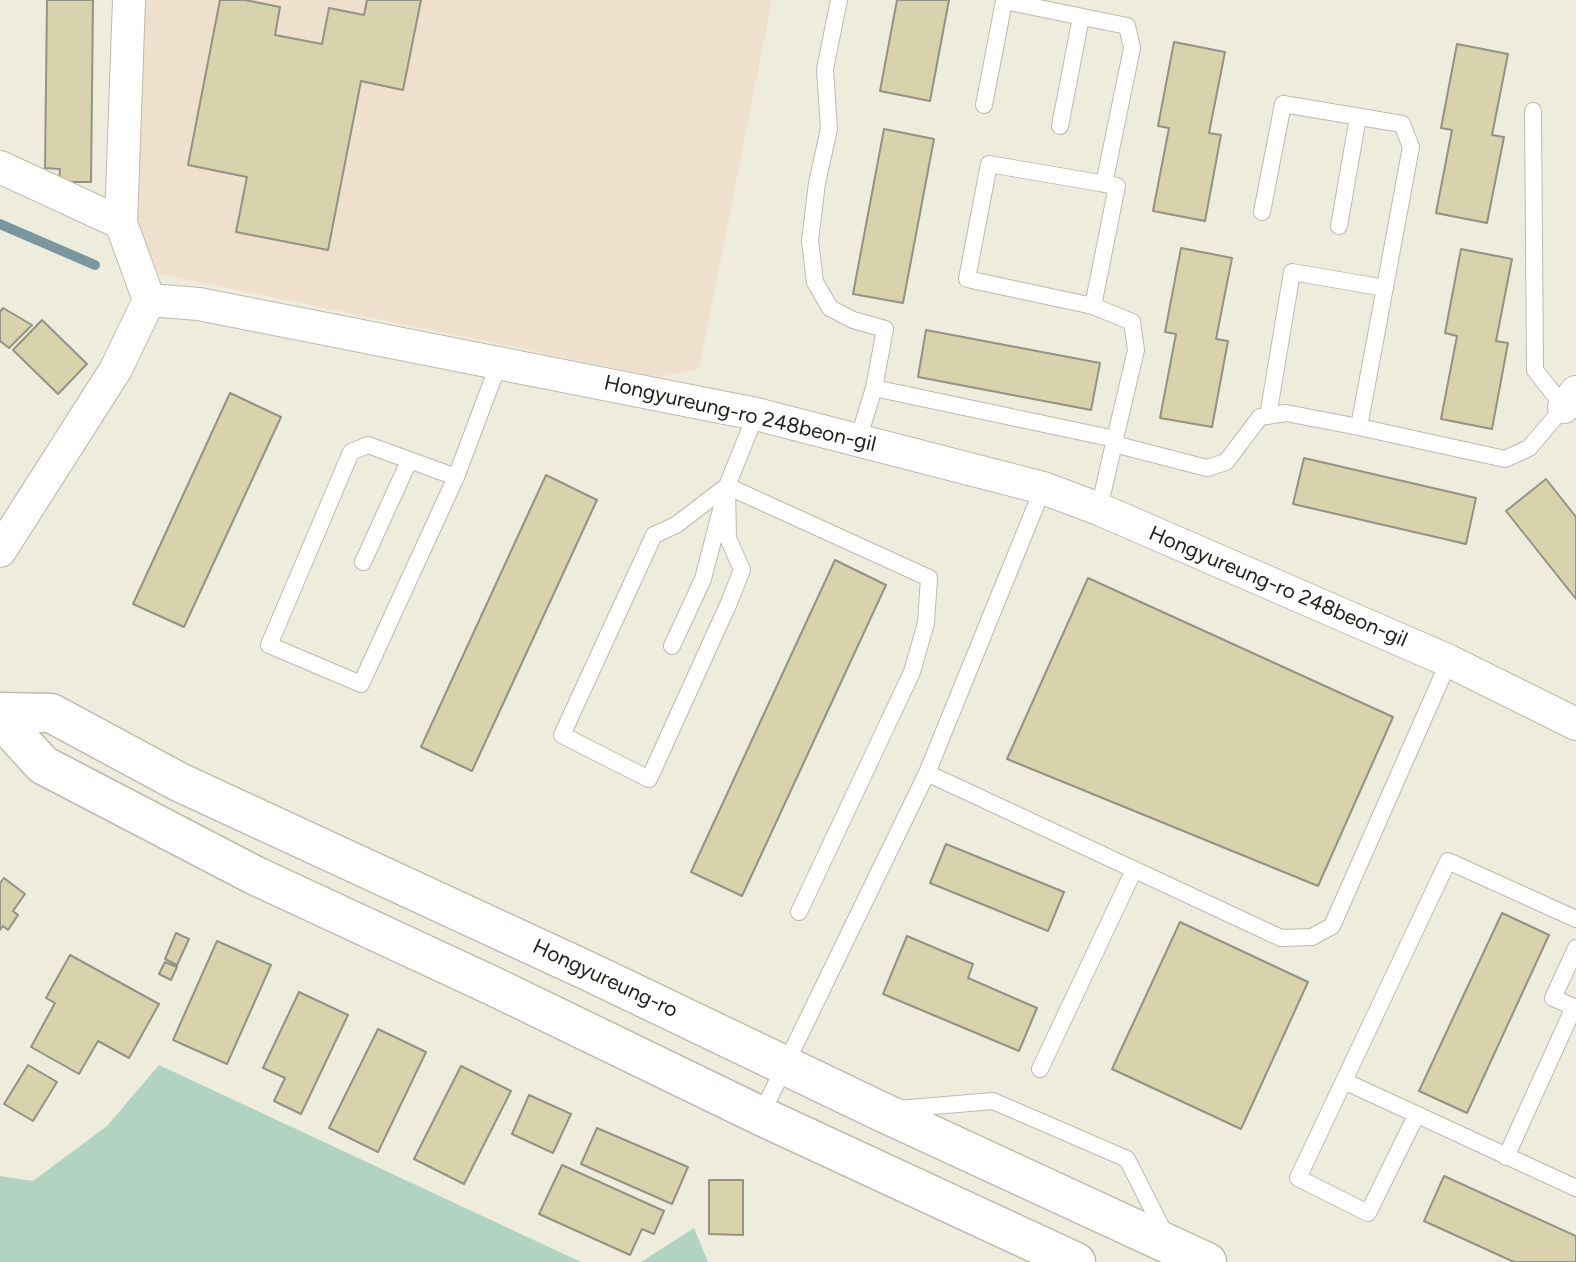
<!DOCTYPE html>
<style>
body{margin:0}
canvas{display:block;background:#eeecdd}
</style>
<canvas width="1576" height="1262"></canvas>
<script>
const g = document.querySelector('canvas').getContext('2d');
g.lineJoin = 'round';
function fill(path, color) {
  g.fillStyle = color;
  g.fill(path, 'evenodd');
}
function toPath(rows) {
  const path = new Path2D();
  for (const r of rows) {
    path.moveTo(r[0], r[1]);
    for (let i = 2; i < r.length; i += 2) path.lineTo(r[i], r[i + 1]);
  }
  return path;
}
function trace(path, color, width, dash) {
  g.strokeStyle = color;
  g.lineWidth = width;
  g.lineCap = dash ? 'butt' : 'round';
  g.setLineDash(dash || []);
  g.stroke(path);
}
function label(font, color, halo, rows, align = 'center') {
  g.font = font + ' Figtree,sans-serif';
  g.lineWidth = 6;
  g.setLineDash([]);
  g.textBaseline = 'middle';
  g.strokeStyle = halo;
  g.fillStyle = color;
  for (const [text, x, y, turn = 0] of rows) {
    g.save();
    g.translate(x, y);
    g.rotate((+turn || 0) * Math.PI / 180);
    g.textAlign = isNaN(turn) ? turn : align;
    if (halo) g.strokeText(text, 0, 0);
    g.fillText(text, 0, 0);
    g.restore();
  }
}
fill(toPath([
 [145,0,772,0,699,369,659,377,160,274,143,256,133,218]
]), '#efdfcd');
fill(toPath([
 [159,1065,581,1262,0,1262,0,1176,33,1181,107,1126],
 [694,1228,708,1262,641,1262]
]), '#b2d3c2');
trace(toPath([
 [0,224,95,265]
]), '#7a97a0', 10);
const building = toPath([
 [47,0,93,0,91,182,59,182,60,169,45,168,47,0],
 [220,0,245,0,280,7,275,35,322,44,329,8,364,15,367,0,421,0,403,90,361,81,328,250,236,232,247,177,188,165,220,0],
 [897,0,949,0,930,101,880,91,897,0],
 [1174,42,1225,52,1209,133,1221,135,1205,221,1153,211,1169,128,1158,126,1174,42],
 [1457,44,1508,54,1492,135,1504,137,1487,223,1436,213,1452,130,1441,128,1457,44],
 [884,129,934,139,903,303,853,294,884,129],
 [1181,248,1232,258,1216,339,1228,341,1212,427,1160,418,1176,334,1165,332,1181,248],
 [1461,249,1512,259,1496,341,1508,343,1492,429,1441,419,1457,336,1445,333,1461,249],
 [3,308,32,325,9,348,0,341,0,312,3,308],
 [42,320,87,364,58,394,13,350,42,320],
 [926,330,1100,363,1091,410,918,377,926,330],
 [230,393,281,417,184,627,133,604,230,393],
 [1304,458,1476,498,1466,544,1293,504,1304,458],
 [546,475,597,500,472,771,421,747,546,475],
 [1546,479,1576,517,1576,599,1506,511,1546,479],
 [835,560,886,585,742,896,691,872,835,560],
 [1088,578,1393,717,1318,886,1007,759,1088,578],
 [946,844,1064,892,1048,931,930,883,946,844],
 [4,878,25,894,13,911,18,915,8,930,3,926,0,930,0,883,4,878],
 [1502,913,1549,935,1467,1113,1419,1091,1502,913],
 [1180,922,1308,982,1241,1129,1112,1069,1180,922],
 [176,933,189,939,177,965,165,959,176,933],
 [907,936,973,964,968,978,1037,1008,1019,1051,883,994,907,936],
 [217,941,271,965,227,1064,173,1040,217,941],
 [70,955,159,1004,129,1058,98,1041,79,1074,31,1047,55,1003,46,998,70,955],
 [165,962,177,967,171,980,159,974,165,962],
 [299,992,348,1015,301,1114,274,1101,285,1078,263,1068,299,992],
 [378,1029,426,1052,378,1152,329,1128,378,1029],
 [28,1065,57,1082,33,1121,4,1104,28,1065],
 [461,1066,511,1091,464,1184,414,1159,461,1066],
 [529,1095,571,1114,553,1153,512,1134,529,1095],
 [597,1128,688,1167,672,1204,581,1164,597,1128],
 [562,1165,664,1211,654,1234,642,1229,630,1255,539,1214,562,1165],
 [1444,1176,1576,1236,1576,1262,1514,1262,1424,1221,1444,1176],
 [709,1180,743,1180,743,1235,709,1234,709,1180]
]);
fill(building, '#d8d3ad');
trace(building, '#949284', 2);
const lane = toPath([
 [839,0,825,69,829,129,817,183,810,241,815,282,830,308,853,320,885,329,874,388,858,440],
 [984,105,1004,1,1127,26,1132,48,1104,184],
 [1060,126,1081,17],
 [1339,226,1358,117],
 [1093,306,1117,186,989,164,967,279,1093,306,1132,322,1136,350,1115,439],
 [874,388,1115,439,1099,509],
 [1268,416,1292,272,1385,288],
 [1359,427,1505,459,1529,448,1564,407,1535,370,1533,111],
 [1114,444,1207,468,1226,462,1260,417,1286,413,1359,427,1411,147,1402,124,1283,104,1262,212],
 [456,477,361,684,269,645,351,452,368,445,456,477,499,363],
 [727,486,728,538,742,570,728,605,649,779,562,735,654,535,676,525,727,486,756,414],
 [727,486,929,578,926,623,912,672,799,912],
 [363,562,409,461],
 [672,646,703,579,722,506],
 [927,773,1043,488],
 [1040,1069,1134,870],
 [1344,1081,1576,1188],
 [898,1109,993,1101,1127,1159,1166,1236],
 [761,1115,927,773,1281,938,1312,937,1332,926,1449,661],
 [1416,1116,1368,1213,1298,1178,1448,861,1576,919],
 [1506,1157,1574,1007,1553,998,1576,948]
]);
const street = toPath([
 [129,0,121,223,149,300],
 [0,167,121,223],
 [1564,407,1576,392],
 [0,551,116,369,149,300,199,304,756,414,1043,488,1099,509,1449,661,1576,724]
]);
const secondary = toPath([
 [0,712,51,713,179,782,590,972,880,1111,1207,1262],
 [0,718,43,765,254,875,495,987,761,1116,1076,1262]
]);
trace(lane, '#bdbbad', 18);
trace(street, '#bdbbad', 34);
trace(secondary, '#bdbbad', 41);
trace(lane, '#fff', 16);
trace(street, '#fff', 32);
trace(secondary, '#fff', 38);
label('21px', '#22211b', '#fff', [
 ["Hongyureung-ro 248beon-gil",740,414,13],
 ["Hongyureung-ro 248beon-gil",1278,587,23],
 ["Hongyureung-ro",605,979,25]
]);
</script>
